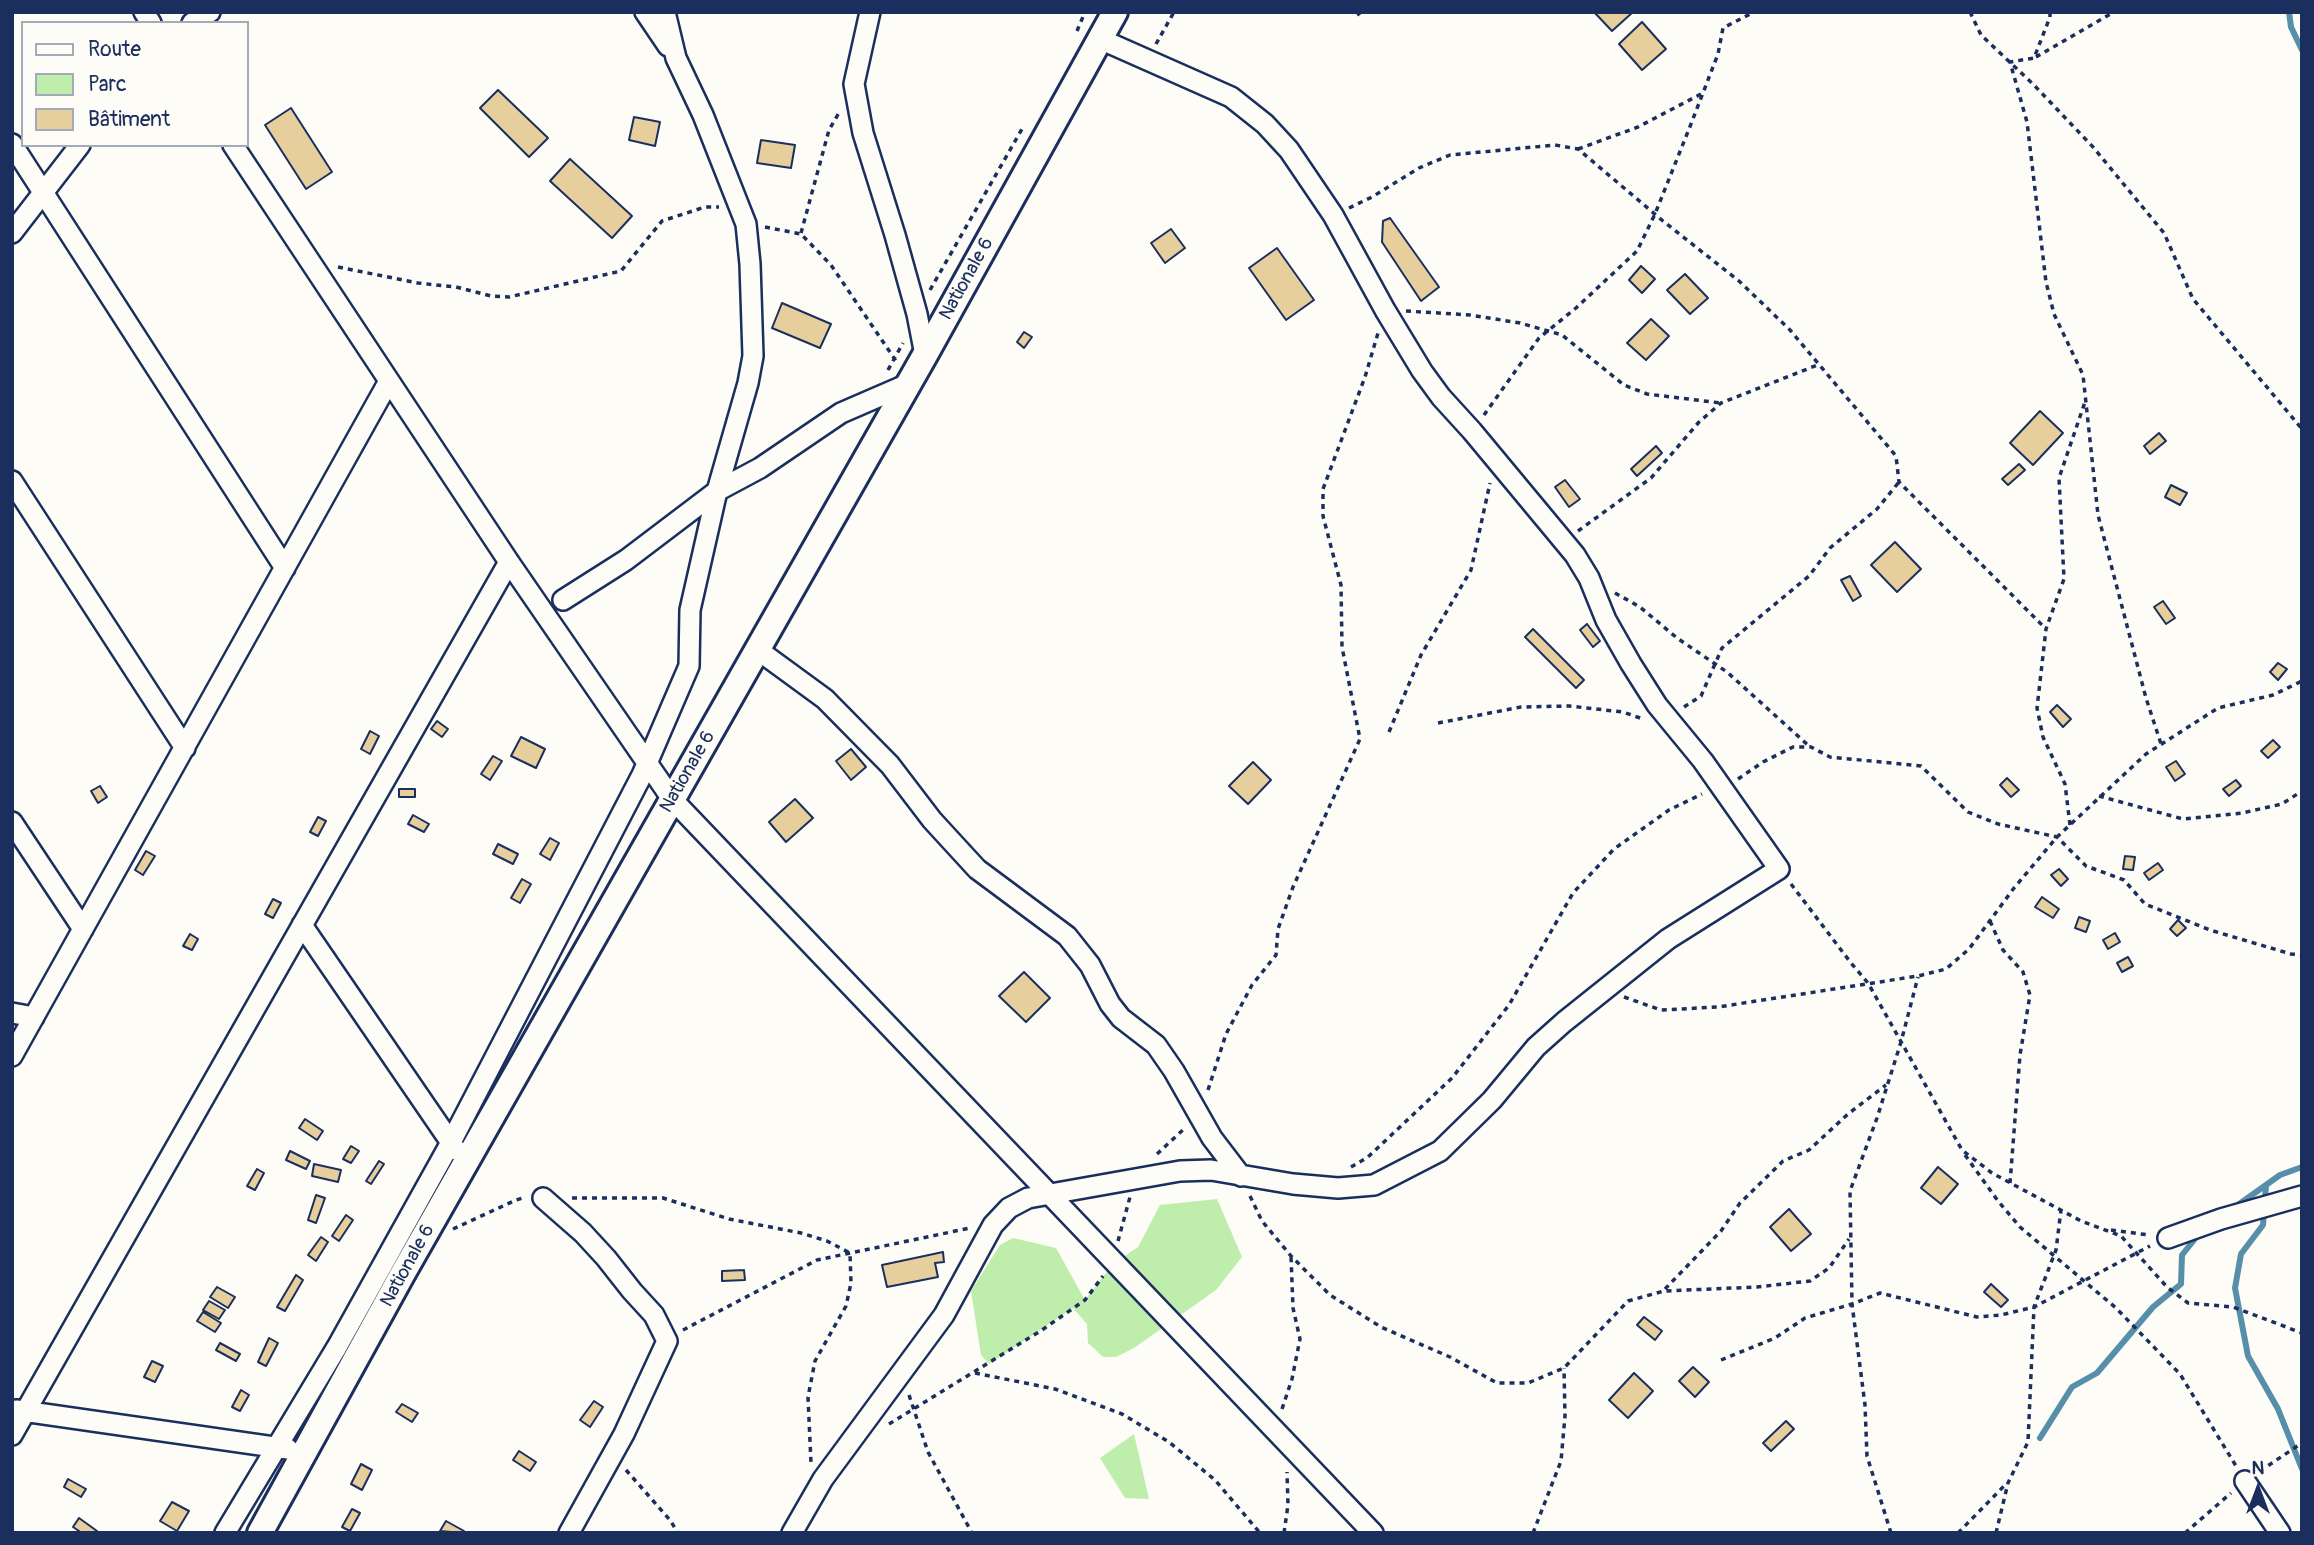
<!DOCTYPE html>
<meta charset="utf-8">
<style>
body{margin:0}
#map{position:relative;width:2314px;height:1545px;overflow:hidden;background:#fdfcf7;font-family:Pangolin,sans-serif}
canvas{display:block}
.frame{position:absolute;inset:0;border:14px solid #1b2f5e;pointer-events:none}
.legend{position:absolute;left:21px;top:21px;width:228px;height:126px;box-sizing:border-box;background:#fdfcf7;border:2px solid #a3aaba;margin:0;padding:9px 12px;list-style:none;font-size:21px;color:#1b2f5e}
.legend li{display:flex;align-items:center;gap:14px;height:35px}
.legend b{width:35px;border:2px solid #a3aaba}
.north{position:absolute;left:2223px;top:1454px;width:70px;height:70px;-webkit-text-stroke:5px #fdfcf7;paint-order:stroke;rotate:0deg;font-size:19px;font-weight:700;line-height:28px;text-align:center;color:#1b2f5e}
.north::after{content:'';display:block;margin:auto;width:24px;height:32px;background:#1b2f5e;clip-path:polygon(50% 0,100% 100%,50% 72%,0 100%)}
</style>
<div id="map">
<canvas width="2314" height="1545"></canvas>
<div class="frame"></div>
<ul class="legend">
<li><b style="height:9px;background:#fdfcf7"></b>Route</li>
<li><b style="height:19px;background:#bfedab"></b>Parc</li>
<li><b style="height:19px;background:#e7ce9d"></b>Bâtiment</li>
</ul>
<div class="north">N</div>
</div>
<script>
const g = document.querySelector('canvas').getContext('2d');
g.lineJoin = 'round';
function fill(path, color) {
  g.fillStyle = color;
  g.fill(path, 'evenodd');
}
function toPath(rows) {
  const path = new Path2D();
  for (const r of rows) {
    path.moveTo(r[0], r[1]);
    for (let i = 2; i < r.length; i += 2) path.lineTo(r[i], r[i + 1]);
  }
  return path;
}
function trace(path, color, width, dash) {
  g.strokeStyle = color;
  g.lineWidth = width;
  g.lineCap = dash ? 'butt' : 'round';
  g.setLineDash(dash || []);
  g.stroke(path);
}
function label(font, color, halo, rows, align = 'center') {
  g.font = font + ' Pangolin,sans-serif';
  g.lineWidth = 5;
  g.setLineDash([]);
  g.textBaseline = 'middle';
  g.strokeStyle = halo;
  g.fillStyle = color;
  for (const [text, x, y, turn = 0] of rows) {
    g.save();
    g.translate(x, y);
    g.rotate((+turn || 0) * Math.PI / 180);
    g.textAlign = isNaN(turn) ? turn : align;
    if (halo) g.strokeText(text, 0, 0);
    g.fillText(text, 0, 0);
    g.restore();
  }
}
fill(toPath([
 [1217,1199,1242,1257,1216,1290,1134,1348,1116,1357,1103,1357,1088,1343,1087,1324,1073,1308,989,1364,981,1355,971,1291,1000,1245,1013,1238,1056,1248,1085,1300,1113,1264,1138,1247,1160,1205],
 [1134,1434,1149,1499,1125,1498,1100,1458]
]), '#bfedab');
trace(toPath([
 [2289,12,2291,27,2302,50],
 [2266,1185,2263,1225,2241,1254,2235,1288,2248,1356,2278,1409,2302,1469],
 [2235,1207,2280,1175,2302,1167],
 [2040,1438,2072,1387,2097,1373,2153,1307,2181,1284,2182,1255,2198,1235]
]), '#578eaa', 6);
const building = toPath([
 [1594,12,1633,12,1612,31,1594,12],
 [1642,22,1666,49,1642,70,1619,44,1642,22],
 [498,90,548,138,529,157,480,108,498,90],
 [291,108,332,172,306,189,265,125,291,108],
 [634,117,660,122,655,146,629,140,634,117],
 [761,140,795,145,791,168,757,163,761,140],
 [570,159,632,216,612,238,550,181,570,159],
 [1390,218,1439,287,1421,301,1382,242,1383,221,1390,218],
 [1171,229,1185,248,1165,263,1151,243,1171,229],
 [1277,248,1314,300,1286,320,1249,268,1277,248],
 [1641,266,1655,279,1642,293,1629,280,1641,266],
 [1685,274,1708,298,1690,314,1667,290,1685,274],
 [782,303,831,324,820,348,772,328,782,303],
 [1651,319,1669,336,1646,360,1627,343,1651,319],
 [1024,332,1032,337,1024,348,1017,342,1024,332],
 [2040,411,2063,433,2033,465,2010,443,2040,411],
 [2159,433,2166,441,2150,454,2144,446,2159,433],
 [1656,446,1662,453,1637,476,1631,469,1656,446],
 [2019,464,2025,470,2008,485,2002,479,2019,464],
 [1565,480,1580,499,1569,507,1555,487,1565,480],
 [2171,485,2187,493,2180,505,2165,497,2171,485],
 [1895,542,1921,569,1897,592,1871,565,1895,542],
 [1850,576,1861,596,1853,601,1841,580,1850,576],
 [2163,601,2175,618,2166,624,2154,607,2163,601],
 [1587,624,1600,641,1593,647,1580,630,1587,624],
 [1533,629,1584,680,1576,688,1525,637,1533,629],
 [2278,663,2287,669,2278,680,2270,672,2278,663],
 [2057,705,2071,719,2063,727,2050,712,2057,705],
 [437,721,448,729,442,737,431,729,437,721],
 [370,731,379,736,370,754,361,749,370,731],
 [521,737,545,749,536,768,511,756,521,737],
 [2273,740,2280,747,2268,758,2261,751,2273,740],
 [851,749,866,767,851,780,836,761,851,749],
 [493,756,502,761,490,780,481,774,493,756],
 [2176,761,2185,774,2175,781,2166,767,2176,761],
 [1253,762,1271,780,1248,804,1229,786,1253,762],
 [2007,778,2019,790,2011,797,2000,785,2007,778],
 [2236,780,2241,786,2229,796,2223,789,2236,780],
 [100,786,107,797,98,803,91,791,100,786],
 [399,789,415,789,415,797,399,797,399,789],
 [795,799,813,818,786,842,769,822,795,799],
 [413,815,429,824,424,832,408,824,413,815],
 [318,817,326,821,318,836,310,832,318,817],
 [550,838,559,843,550,860,540,854,550,838],
 [498,844,518,854,513,864,493,854,498,844],
 [146,851,155,856,143,875,135,870,146,851],
 [2125,856,2135,857,2133,870,2123,869,2125,856],
 [2158,863,2163,870,2149,880,2144,873,2158,863],
 [2059,869,2068,879,2061,886,2051,875,2059,869],
 [522,879,531,884,520,903,511,898,522,879],
 [2042,897,2059,909,2053,918,2035,907,2042,897],
 [273,899,281,903,273,918,265,914,273,899],
 [2079,917,2090,921,2086,932,2075,928,2079,917],
 [2178,920,2186,928,2177,936,2170,929,2178,920],
 [2115,933,2120,942,2108,949,2103,940,2115,933],
 [190,934,198,939,192,950,183,946,190,934],
 [2128,957,2133,966,2122,972,2117,963,2128,957],
 [1024,972,1050,998,1026,1022,999,996,1024,972],
 [305,1119,323,1131,317,1140,299,1128,305,1119],
 [351,1146,359,1151,351,1163,343,1159,351,1146],
 [290,1151,310,1161,306,1169,286,1160,290,1151],
 [379,1161,384,1164,371,1184,366,1181,379,1161],
 [314,1164,341,1170,338,1182,312,1176,314,1164],
 [1938,1167,1958,1184,1941,1204,1921,1188,1938,1167],
 [257,1169,264,1173,255,1190,247,1186,257,1169],
 [316,1195,325,1198,316,1223,308,1220,316,1195],
 [1789,1209,1811,1234,1791,1251,1770,1227,1789,1209],
 [346,1215,353,1220,339,1241,332,1236,346,1215],
 [321,1237,328,1242,316,1261,308,1255,321,1237],
 [943,1252,944,1262,935,1263,938,1277,887,1287,882,1265,943,1252],
 [744,1270,745,1280,722,1281,722,1271,744,1270],
 [296,1275,303,1280,285,1311,277,1307,296,1275],
 [1991,1284,2008,1300,2001,1307,1984,1292,1991,1284],
 [217,1287,235,1297,228,1308,210,1297,217,1287],
 [209,1301,225,1310,219,1319,203,1310,209,1301],
 [203,1312,221,1323,215,1332,197,1321,203,1312],
 [1644,1317,1662,1331,1655,1340,1637,1325,1644,1317],
 [269,1338,278,1343,266,1366,258,1362,269,1338],
 [220,1343,240,1354,236,1361,216,1350,220,1343],
 [152,1361,163,1366,155,1382,144,1377,152,1361],
 [1693,1367,1709,1382,1695,1397,1679,1381,1693,1367],
 [1634,1373,1653,1391,1628,1418,1609,1400,1634,1373],
 [241,1390,249,1395,240,1411,232,1407,241,1390],
 [594,1401,603,1407,590,1427,580,1420,594,1401],
 [402,1404,418,1413,412,1422,396,1412,402,1404],
 [1786,1421,1794,1429,1771,1451,1763,1443,1786,1421],
 [519,1451,536,1462,530,1471,513,1460,519,1451],
 [361,1464,372,1470,362,1490,351,1484,361,1464],
 [68,1479,86,1489,81,1497,64,1487,68,1479],
 [172,1502,189,1511,177,1531,160,1521,172,1502],
 [352,1509,360,1513,350,1531,342,1527,352,1509],
 [79,1518,97,1531,96,1533,82,1533,73,1527,79,1518],
 [446,1521,464,1531,462,1533,440,1531,446,1521]
]);
fill(building, '#e7ce9d');
trace(building, '#1b2f5e', 2);
const minor = toPath([
 [144,12,151,23],
 [645,12,668,46],
 [870,12,854,84,863,133,895,235,917,314,925,355],
 [192,23,210,12],
 [12,144,285,568],
 [233,145,509,562,672,799,1373,1533],
 [12,233,80,145],
 [12,481,185,748],
 [563,600,626,560,717,491,760,468,841,413,908,384],
 [758,650,825,699,890,765,932,820,977,869,1067,936,1090,965,1110,1004,1121,1018,1156,1045,1174,1071,1212,1138,1241,1176],
 [12,822,83,929],
 [302,925,456,1150],
 [12,1013,34,1017],
 [12,1056,389,381],
 [543,1198,583,1233,606,1258,632,1291,654,1315,667,1341,624,1434,569,1533],
 [2168,1238,2221,1219,2302,1196],
 [16,1410,288,1449],
 [12,1435,509,562],
 [2245,1481,2280,1533],
 [225,1533,337,1347,450,1144,642,775,689,666,690,610,717,491,748,383,753,356,750,264,746,224,703,115,676,58,665,12],
 [792,1533,823,1479,944,1315,993,1225,1009,1208,1028,1198,1180,1171,1211,1170,1293,1184,1338,1188,1374,1185,1440,1151,1492,1100,1536,1047,1564,1022,1668,939,1779,869,1703,761,1657,705,1631,664,1606,620,1589,578,1575,555,1472,431,1441,397,1422,371,1385,310,1333,215,1289,150,1265,124,1231,97,1100,39]
]);
const major = toPath([
 [260,1533,403,1273,925,355,1115,12]
]);
trace(minor, '#1b2f5e', 24);
trace(major, '#1b2f5e', 30);
trace(toPath([
 [1970,12,1981,35,2033,84,2093,147,2164,233,2193,299,2302,429],
 [2050,12,2050,17,2034,58,2010,62,2027,122,2046,282,2054,314,2083,375,2098,515,2146,698,2161,744],
 [1357,15,1361,12],
 [1077,31,1085,12],
 [1156,44,1174,12],
 [2036,57,2114,12],
 [1578,149,1638,127,1701,94],
 [1349,208,1372,197,1419,168,1450,155,1555,145,1578,149,1663,221,1739,281,1790,330,1896,456,1899,482,2046,629],
 [765,227,801,234,831,265,896,361],
 [801,233,829,130,840,111],
 [338,267,418,283,456,287,491,296,509,297,621,271,662,221,705,207,719,207],
 [930,290,1022,129],
 [1406,311,1470,315,1520,323,1562,335,1624,385,1647,394,1721,403],
 [888,370,903,343],
 [1484,415,1539,338,1576,308,1637,251,1655,214,1691,124,1718,54,1723,28,1754,12],
 [1578,531,1651,478,1699,422,1721,403,1820,364],
 [1615,593,1640,607,1677,638,1727,672,1809,746],
 [1684,707,1701,696,1722,648,1809,576,1830,548,1877,509,1899,482],
 [1438,723,1521,707,1569,706,1623,712,1643,719],
 [1389,732,1421,655,1471,570,1490,483],
 [1738,779,1763,762,1793,747,1811,747,1830,757,1921,766,1968,812,1998,824,2057,837,2086,866,2124,880,2145,904,2210,930,2291,954,2302,955],
 [2099,796,2183,819,2242,813,2282,804,2302,791],
 [2070,825,2065,784,2043,737,2037,708,2046,629,2064,579,2059,478,2085,402],
 [1791,884,1851,963,1868,983,1962,1150,1992,1173,2081,1221,2121,1236,2167,1287,2188,1303,2233,1307,2302,1333],
 [1990,921,2003,950,2023,972,2030,995,2020,1055,2010,1183],
 [1624,997,1661,1010,1718,1007,1918,976,1946,969,1969,949,2014,888,2057,837,2146,754,2218,708,2273,695,2302,681],
 [1208,1090,1226,1034,1252,985,1276,955,1278,929,1293,887,1360,739,1342,647,1341,585,1323,516,1323,489,1365,377,1378,333],
 [1157,1154,1185,1128],
 [1965,1155,1998,1201,2020,1227,2116,1308,2180,1374,2236,1466],
 [1351,1167,1368,1157,1452,1078,1509,1005,1573,893,1614,849,1669,810,1702,794],
 [1250,1196,1262,1221,1291,1256,1330,1295,1381,1327,1450,1357,1497,1383,1528,1383,1564,1368,1628,1301,1664,1291,1757,1287,1810,1281,1829,1268,1849,1239],
 [572,1198,663,1198,729,1219,801,1233,827,1241,850,1253,851,1283,846,1306,815,1361,808,1397,811,1463],
 [453,1229,516,1200,526,1197],
 [2111,1230,2149,1235],
 [1118,1241,1130,1197],
 [1665,1289,1721,1231,1740,1203,1783,1161,1809,1150,1848,1114,1886,1085],
 [683,1330,817,1260,970,1228],
 [1721,1360,1775,1338,1805,1318,1852,1304,1880,1293,1977,1317,2001,1315,2034,1307,2150,1246],
 [975,1373,1055,1389,1122,1414,1169,1442,1215,1480,1260,1533],
 [909,1395,928,1452,972,1533],
 [1282,1409,1292,1379,1300,1339,1293,1308,1291,1256],
 [889,1424,1042,1330,1085,1300,1103,1276],
 [626,1470,670,1520,678,1533],
 [2260,1471,2302,1443],
 [1284,1533,1288,1505,1287,1472],
 [1533,1533,1561,1461,1565,1416,1564,1368],
 [1891,1533,1867,1456,1865,1405,1852,1304,1850,1191,1877,1118,1901,1042,1918,977],
 [1958,1533,2006,1484],
 [1996,1533,2008,1483,2028,1442,2034,1307,2056,1250,2061,1210],
 [2185,1533,2231,1493]
]), '#1b2f5e', 3.5, [5, 5]);
trace(minor, '#fdfcf7', 19);
trace(major, '#fdfcf7', 24);
label('19px', '#1b2f5e', '#fdfcf7', [
 ["Nationale 6",967,279,-61],
 ["Nationale 6",688,772,-60],
 ["Nationale 6",408,1266,-61]
]);
</script>
